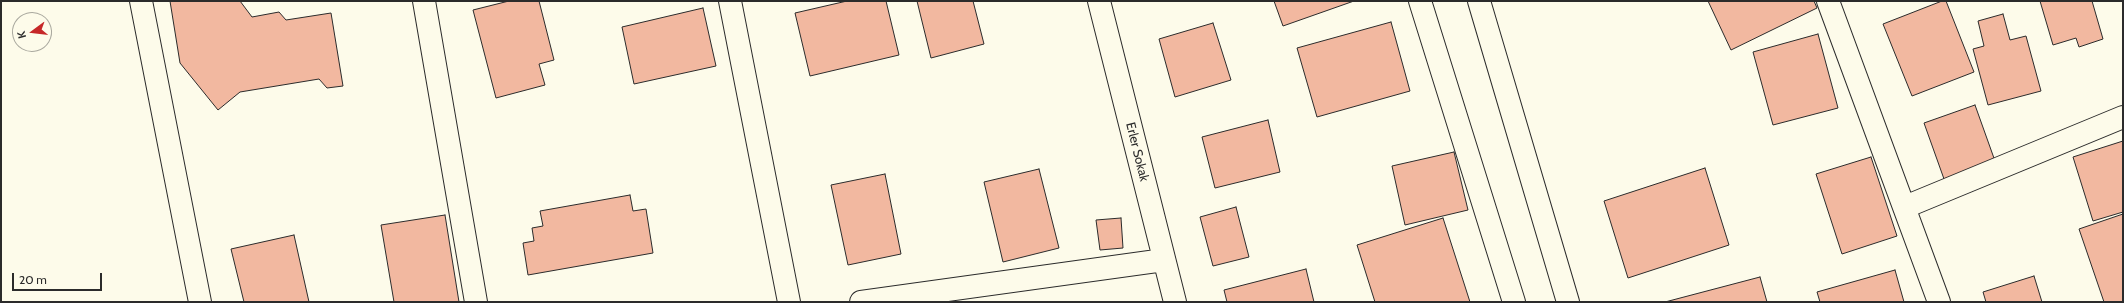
<!DOCTYPE html>
<style>
body{margin:0}
#map{position:relative;width:2124px;height:303px;overflow:hidden;background:#fdfbea;font-family:Cabin,sans-serif}
canvas{display:block}
.frame{position:absolute;inset:0;border:2px solid #2b2b2b;pointer-events:none}
.north{position:absolute;left:12px;top:12px;width:40px;height:40px;box-sizing:border-box;background:#fdfbea;border:1px solid #a9a89e;border-radius:50%;rotate:255deg;font-size:11px;font-weight:700;line-height:16px;text-align:center;color:#2b2b2b}
.north::after{content:'';display:block;margin:auto;width:14px;height:18px;background:#c62828;clip-path:polygon(50% 0,100% 100%,50% 72%,0 100%)}
.scale{position:absolute;left:12px;top:273px;width:90px;height:18px;box-sizing:border-box;border:2px solid #2b2b2b;border-top:0;padding-left:5px;font-size:12px;line-height:14px;white-space:nowrap;color:#2b2b2b;-webkit-text-stroke:3px #fdfbea;paint-order:stroke}
</style>
<div id="map">
<canvas width="2124" height="303"></canvas>
<div class="frame"></div>
<div class="north">K</div>
<div class="scale">20 m</div>
</div>
<script>
const g = document.querySelector('canvas').getContext('2d');
g.lineJoin = 'round';
function fill(path, color) {
  g.fillStyle = color;
  g.fill(path, 'evenodd');
}
function toPath(rows) {
  const path = new Path2D();
  for (const r of rows) {
    path.moveTo(r[0], r[1]);
    for (let i = 2; i < r.length; i += 2) path.lineTo(r[i], r[i + 1]);
  }
  return path;
}
function trace(path, color, width, dash) {
  g.strokeStyle = color;
  g.lineWidth = width;
  g.lineCap = dash ? 'butt' : 'round';
  g.setLineDash(dash || []);
  g.stroke(path);
}
function label(font, color, halo, rows, align = 'center') {
  g.font = font + ' Cabin,sans-serif';
  g.lineWidth = 3;
  g.setLineDash([]);
  g.textBaseline = 'middle';
  g.strokeStyle = halo;
  g.fillStyle = color;
  for (const [text, x, y, turn = 0] of rows) {
    g.save();
    g.translate(x, y);
    g.rotate((+turn || 0) * Math.PI / 180);
    g.textAlign = isNaN(turn) ? turn : align;
    if (halo) g.strokeText(text, 0, 0);
    g.fillText(text, 0, 0);
    g.restore();
  }
}
const building = toPath([
 [170,1,240,1,252,17,279,12,286,20,331,13,343,86,327,88,319,79,240,92,218,110,180,63,170,1],
 [509,1,539,1,554,60,539,64,545,85,496,98,473,10,509,1],
 [847,1,886,1,899,55,810,76,795,13,847,1],
 [917,1,973,1,984,44,931,58,917,1],
 [1274,1,1354,1,1283,26,1274,1],
 [1708,1,1814,1,1817,8,1731,50,1708,1],
 [1942,1,1946,1,1974,72,1912,96,1883,24,1942,1],
 [2040,1,2092,1,2103,39,2079,47,2076,38,2053,45,2040,1],
 [703,8,716,66,634,84,622,27,703,8],
 [2003,14,2010,40,2026,36,2041,91,1988,105,1973,49,1984,46,1978,21,2003,14],
 [1391,22,1410,91,1317,117,1297,48,1391,22],
 [1213,23,1231,80,1175,97,1159,39,1213,23],
 [1818,34,1838,108,1773,125,1753,52,1818,34],
 [1975,105,1995,161,1944,179,1924,123,1975,105],
 [1268,120,1280,172,1215,188,1202,137,1268,120],
 [2123,141,2123,212,2093,221,2073,157,2123,141],
 [1454,152,1468,210,1405,225,1392,166,1454,152],
 [1871,157,1897,236,1842,254,1816,174,1871,157],
 [1705,168,1729,245,1628,278,1604,201,1705,168],
 [1039,169,1059,248,1003,262,984,182,1039,169],
 [885,174,901,254,848,265,831,185,885,174],
 [630,195,633,211,646,209,653,253,528,275,523,243,534,241,532,228,543,226,540,211,630,195],
 [1236,207,1249,257,1213,266,1200,217,1236,207],
 [2123,214,2123,302,2104,302,2079,229,2123,214],
 [445,215,459,302,394,302,381,225,445,215],
 [1121,218,1123,248,1100,250,1096,220,1121,218],
 [1443,218,1470,302,1375,302,1357,245,1443,218],
 [294,235,309,302,244,302,231,249,294,235],
 [1306,269,1314,302,1227,302,1224,290,1306,269],
 [1895,270,1904,302,1820,302,1817,292,1895,270],
 [2034,276,2042,302,1986,302,1983,292,2034,276],
 [1760,277,1767,302,1665,302,1760,277]
]);
fill(building, '#f2b8a0');
trace(building, '#2b2b2b', 1);
const minor = toPath([
 [141,1,200,302],
 [424,1,476,302],
 [730,1,789,302],
 [1099,1,1175,302],
 [1828,1,1939,302],
 [1905,207,2123,117],
 [861,302,1164,260]
]);
const primary = toPath([
 [1420,1,1514,302],
 [1479,1,1568,302]
]);
trace(minor, '#2b2b2b', 24);
trace(primary, '#2b2b2b', 24);
trace(minor, '#fdfbea', 22);
trace(primary, '#fdfbea', 22);
label('13px', '#2b2b2b', '#fdfbea', [
 ["Erler Sokak",1137,152,76]
]);
</script>
